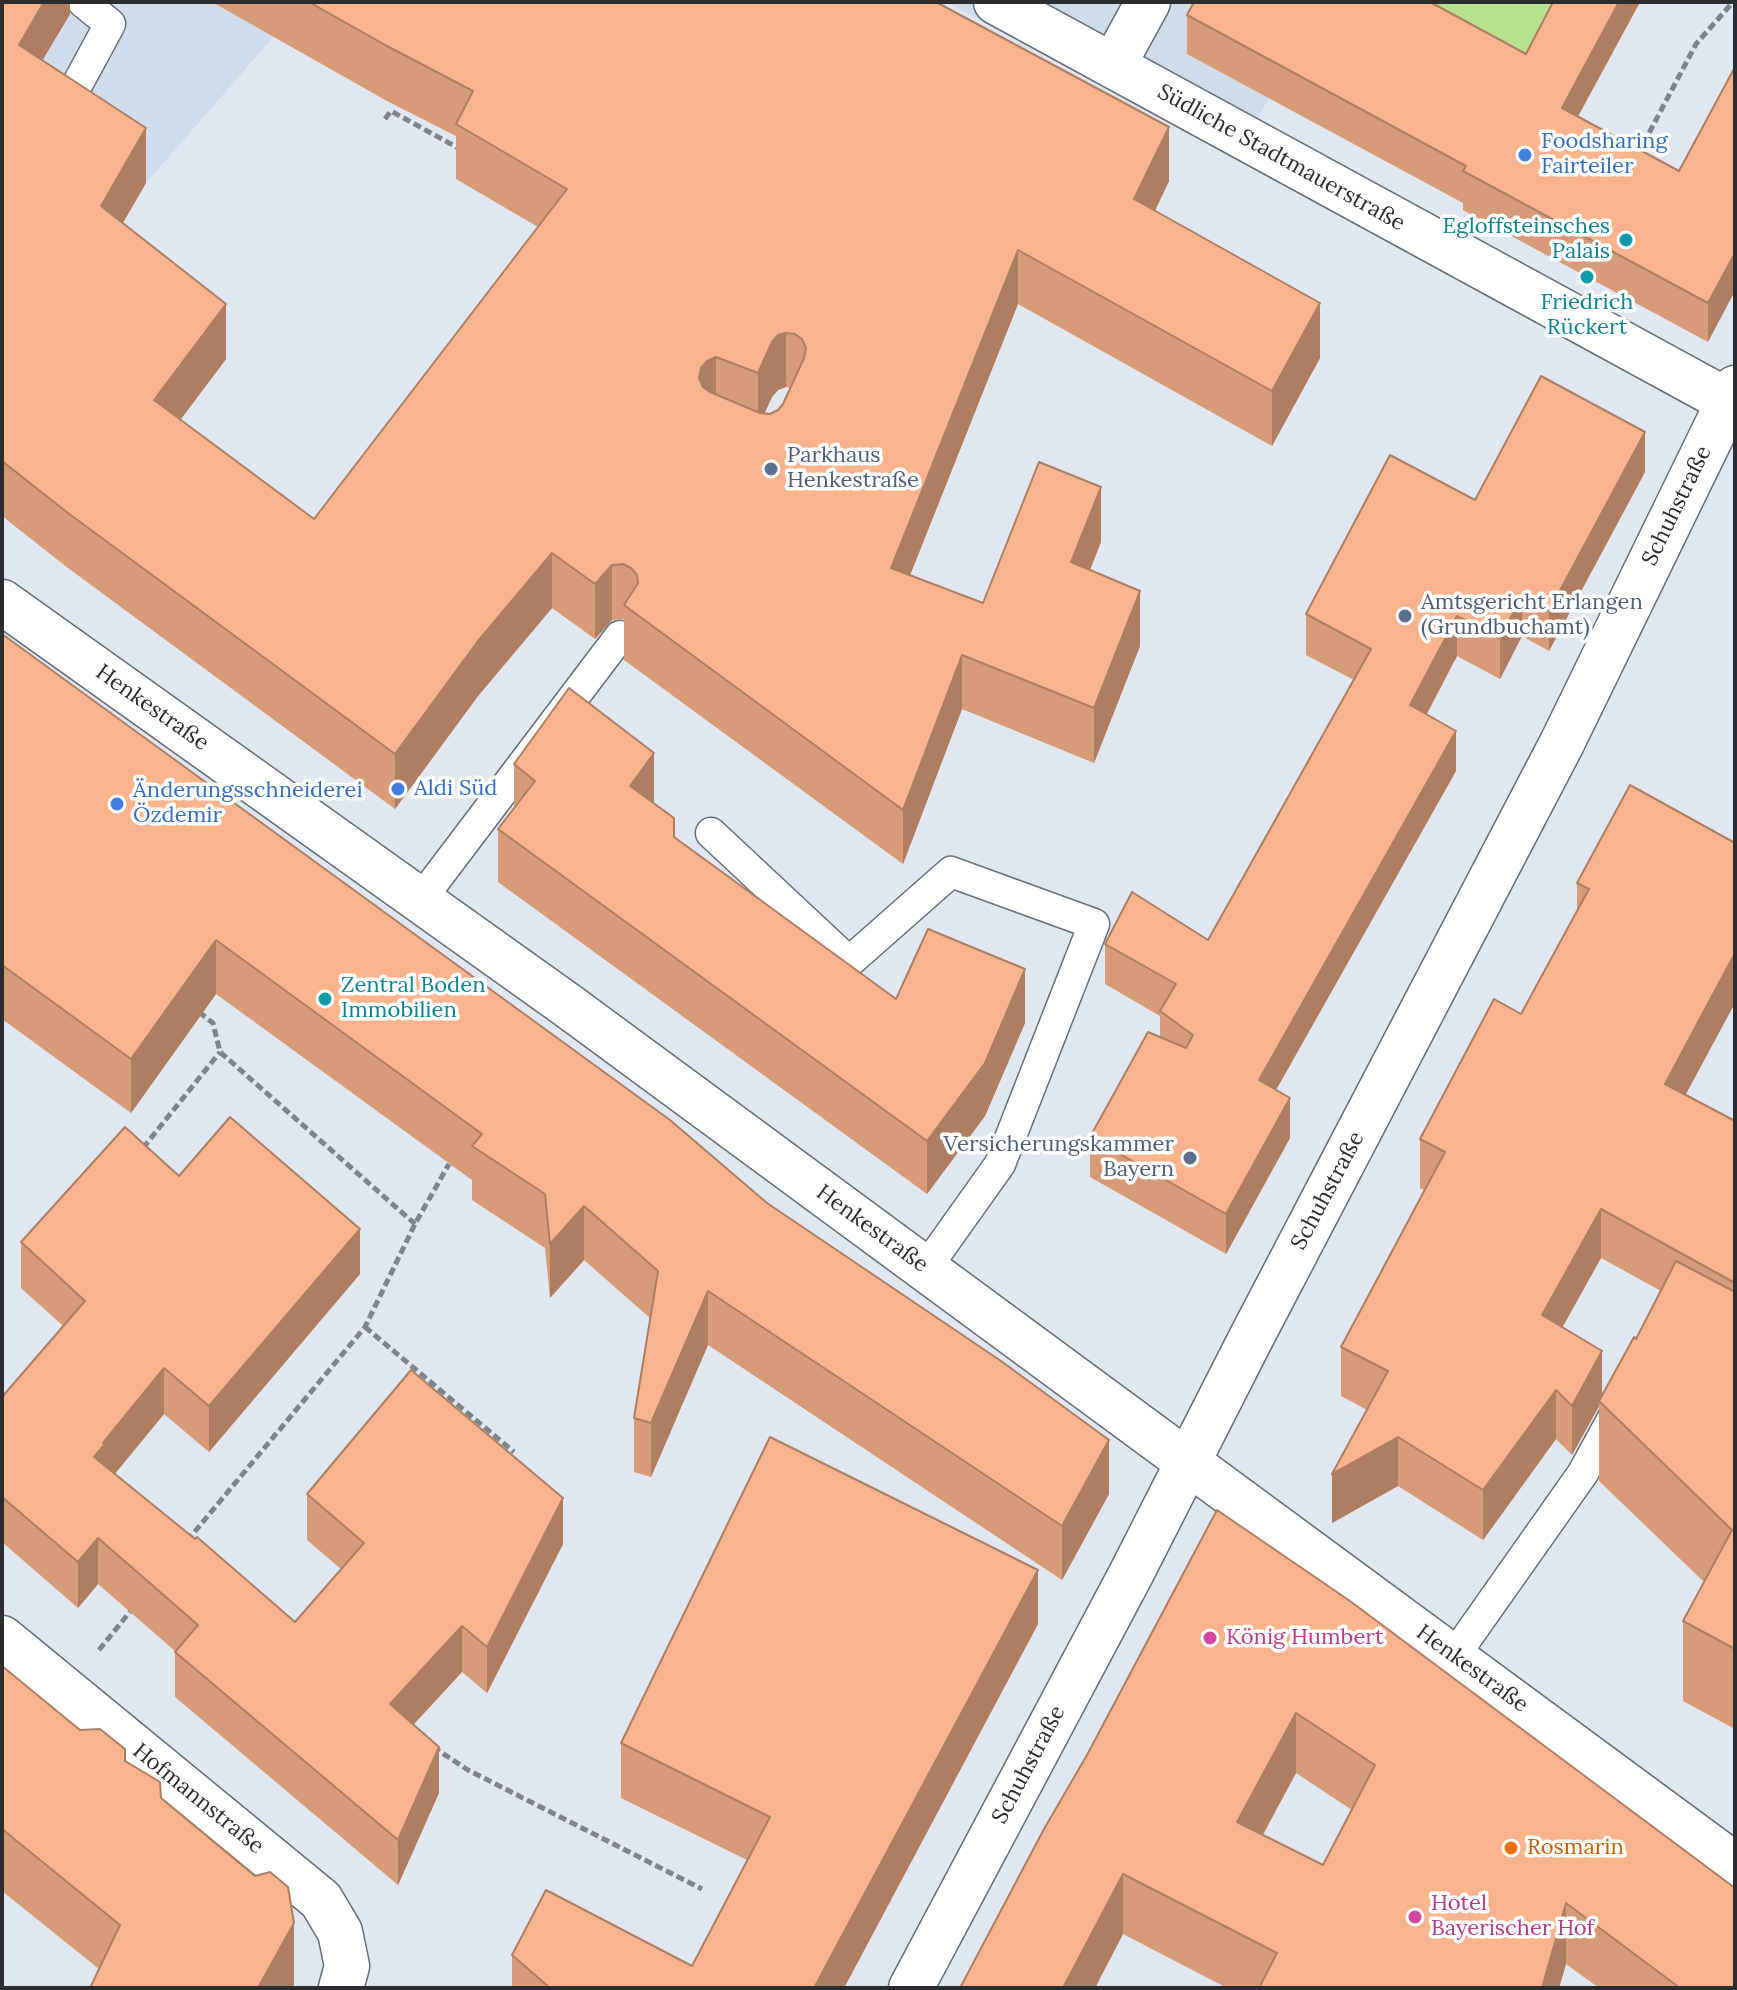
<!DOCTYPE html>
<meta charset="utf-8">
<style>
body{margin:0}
#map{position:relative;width:1737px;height:1990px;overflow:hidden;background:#e0e7f0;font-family:Lora,serif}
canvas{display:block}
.frame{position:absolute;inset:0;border:4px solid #2b2d31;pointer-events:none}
</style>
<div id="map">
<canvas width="1737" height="1990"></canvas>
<div class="frame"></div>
</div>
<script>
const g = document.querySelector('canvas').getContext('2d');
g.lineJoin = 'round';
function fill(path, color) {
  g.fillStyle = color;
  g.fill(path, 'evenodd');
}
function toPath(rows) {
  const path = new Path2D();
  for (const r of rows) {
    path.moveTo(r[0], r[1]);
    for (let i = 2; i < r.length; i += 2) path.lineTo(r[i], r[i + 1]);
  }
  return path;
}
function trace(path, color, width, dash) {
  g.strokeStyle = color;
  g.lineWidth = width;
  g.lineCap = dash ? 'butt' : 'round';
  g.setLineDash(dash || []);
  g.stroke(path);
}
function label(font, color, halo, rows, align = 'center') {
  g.font = font + ' Lora,serif';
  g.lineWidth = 7;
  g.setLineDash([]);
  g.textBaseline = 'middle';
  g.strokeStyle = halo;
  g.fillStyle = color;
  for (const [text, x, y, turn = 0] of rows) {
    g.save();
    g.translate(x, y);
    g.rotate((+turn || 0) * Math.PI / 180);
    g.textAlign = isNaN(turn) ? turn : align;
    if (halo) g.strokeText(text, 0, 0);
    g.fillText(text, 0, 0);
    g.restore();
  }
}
fill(toPath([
 [2,2,293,2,275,35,146,183,101,260,226,359,69,569,2,516],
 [946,2,1319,2,1238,157]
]), '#d1dceb');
fill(toPath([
 [1393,2,1574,2,1526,93]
]), '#b8e18f');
const lane = toPath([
 [65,107,110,24,83,2],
 [711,833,849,962,951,872,1094,924,1000,1164,926,1268],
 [421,899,620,636],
 [1454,1656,1583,1473,1619,1407]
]);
const street = toPath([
 [996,2,1735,405],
 [1113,66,1148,2],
 [2,1638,321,1900,340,1932,347,1966,341,1988],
 [911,1988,1131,1574,1250,1340,1562,743,1735,388]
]);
const secondary = toPath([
 [2,602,567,1005,1735,1865]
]);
trace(lane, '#686e76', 33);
trace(street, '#686e76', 47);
trace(secondary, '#686e76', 47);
trace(toPath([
 [385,119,391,111,460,149],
 [1638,154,1696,44,1733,2],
 [199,1012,213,1023,220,1052,415,1224],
 [143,1148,220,1052],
 [365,1327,514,1452],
 [187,1541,365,1327,415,1224,449,1164],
 [99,1650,133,1608],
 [433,1747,468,1770,702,1889]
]), '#7f848a', 5, [8, 4]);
trace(lane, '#fff', 30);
trace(street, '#fff', 44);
trace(secondary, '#fff', 44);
fill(toPath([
 [2,2,70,2,70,14,42,60,146,183,123,223,226,359,180,420,314,519,538,227,456,179,456,136,387,101,212,2,936,2,1169,181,1155,211,1320,358,1272,446,1018,304,910,575,983,603,1101,542,1090,570,1140,646,1094,763,962,709,903,864,624,660,624,619,612,620,595,639,552,608,478,696,395,809,68,568,2,516],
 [786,387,791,388,783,404,778,410,770,414,764,413,772,397,778,390],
 [1553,2,1640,2,1578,116,1679,171,1735,67,1708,342,1463,210,1463,203,1187,54,1187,15,1526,54],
 [1645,472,1549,651,1522,636,1500,679,1457,656,1427,714,1456,771,1276,1090,1290,1138,1226,1254,1090,1177,1090,1137,1160,1037,1160,1016,1105,984,1105,944,1208,940,1354,680,1306,655,1306,614,1475,500],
 [2,634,1109,1494,1062,1580,708,1345,651,1477,634,1472,634,1418,650,1318,584,1260,550,1298,545,1248,472,1200,472,1180,216,994,131,1113,2,1019],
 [514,764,654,804,674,837,896,999,1025,1023,985,1116,927,1194,498,882,498,829,514,809],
 [1630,785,1735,1003,1685,1094,1735,1121,1735,1729,1683,1701,1683,1621,1704,1582,1599,1481,1599,1406,1572,1455,1556,1439,1483,1540,1398,1486,1332,1523,1367,1410,1341,1396,1341,1347,1424,1190,1420,1188,1420,1139,1521,1014,1577,911,1577,883],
 [1601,1258,1661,1291,1636,1339,1602,1395,1562,1327],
 [179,1176,360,1274,209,1452,164,1414,115,1473,295,1622,341,1569,307,1540,307,1494,563,1544,487,1693,462,1672,413,1725,439,1793,398,1885,175,1697,175,1651,98,1584,78,1608,2,1542,2,1397,63,1326,21,1288,21,1242],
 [1217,1510,1735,1988,1599,1988,1566,1964,1559,1988,1227,1988,1123,1934,1095,1988,960,1988,1087,1755],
 [1296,1773,1352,1810,1323,1865,1263,1835],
 [1038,1624,844,1988,512,1988,512,1955,692,1966,747,1860,621,1798,621,1743],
 [2,1666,80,1730,125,1761,161,1798,294,1985,99,1969,2,1891]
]), '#d69b79');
fill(toPath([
 [44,2,70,2,70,14,19,100,19,45],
 [1619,2,1640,2,1562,146,1562,108],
 [1169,127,1169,181,1134,254,1134,199],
 [146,128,146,183,101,260,101,206],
 [1018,250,1018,304,891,623,891,568],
 [1735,253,1735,291,1708,342,1708,303],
 [1320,303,1320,358,1272,446,1272,391],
 [226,304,226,359,154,455,154,400],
 [786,333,786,387,778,390,772,397,758,428,758,373,772,342,778,335],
 [716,357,716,412,699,378,701,368,707,361],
 [1645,432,1645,472,1549,651,1549,611],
 [1101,487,1101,542,1071,617,1071,562],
 [552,553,552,608,478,696,395,809,395,754,478,641],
 [612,565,612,620,595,639,595,584],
 [1140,591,1140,646,1094,763,1094,708],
 [1522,596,1522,636,1500,679,1500,638],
 [1457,616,1457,656,1410,745,1410,705],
 [962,655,962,709,903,864,903,810],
 [1456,731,1456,771,1259,1120,1259,1080],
 [654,753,654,807,630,786],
 [216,940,216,994,131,1113,131,1059],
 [1735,953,1735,1003,1665,1133,1665,1084],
 [1025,969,1025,1023,985,1116,927,1194,927,1141],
 [1290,1098,1290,1138,1226,1254,1226,1214],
 [584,1206,584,1260,550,1298,550,1244],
 [1601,1209,1601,1258,1542,1364,1542,1315],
 [360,1229,360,1274,209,1452,209,1406],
 [708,1291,708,1345,651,1477,651,1423],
 [1602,1351,1602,1400,1599,1401,1599,1406,1572,1455,1572,1406],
 [164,1368,164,1414,105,1486,94,1457,103,1443],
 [1556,1390,1556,1439,1483,1540,1483,1490],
 [1398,1437,1398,1486,1332,1523,1332,1474],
 [1109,1440,1109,1494,1062,1580,1062,1526],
 [563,1498,563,1544,487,1693,487,1647],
 [98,1538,98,1584,78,1608,78,1562],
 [1038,1570,1038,1624,844,1988,814,1988],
 [462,1626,462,1672,390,1750,390,1704],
 [1296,1713,1296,1773,1237,1882,1237,1822],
 [439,1747,439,1793,398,1885,398,1840],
 [1123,1874,1123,1934,1095,1988,1063,1988],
 [1566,1903,1566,1964,1559,1988,1542,1988],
 [294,1923,294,1985,293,1988,258,1988]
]), '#ae7e63');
const building = toPath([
 [2,2,44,2,19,45,146,128,101,206,226,304,154,400,314,519,567,189,456,124,473,91,387,46,309,2,936,2,1169,127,1134,199,1320,303,1272,391,1018,250,891,568,983,603,1039,462,1101,487,1071,562,1140,591,1094,708,962,655,903,810,624,605,638,583,637,575,631,568,623,564,612,565,595,584,552,553,478,641,395,754,68,513,2,461,2,2],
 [786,333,795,334,802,339,806,348,804,358,783,404,778,410,770,414,760,413,710,392,703,387,699,378,701,368,707,361,716,357,758,373,772,342,778,335,786,333],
 [1194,2,1430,2,1526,54,1553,2,1619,2,1562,108,1679,171,1735,67,1735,253,1708,303,1463,171,1466,166,1187,15,1194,2],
 [1541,376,1645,432,1549,611,1522,596,1500,638,1457,616,1410,705,1456,731,1259,1080,1290,1098,1226,1214,1090,1137,1148,1032,1186,1048,1193,1035,1160,1011,1176,984,1105,944,1132,892,1208,940,1371,649,1306,614,1390,455,1475,500,1541,376],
 [2,634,670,1120,767,1203,1001,1361,1109,1440,1062,1526,708,1291,651,1423,634,1418,658,1271,584,1206,550,1244,545,1194,472,1146,482,1134,216,940,131,1059,2,965,2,634],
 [569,688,654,753,630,786,674,818,674,837,896,999,928,929,1025,969,985,1063,927,1141,498,829,535,781,514,764,569,688],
 [1630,785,1735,843,1735,953,1665,1084,1735,1121,1735,1283,1601,1209,1542,1315,1602,1351,1572,1406,1556,1390,1483,1490,1398,1437,1332,1474,1388,1371,1341,1347,1445,1152,1420,1139,1494,999,1521,1014,1589,889,1577,883,1630,785],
 [230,1117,360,1229,209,1406,164,1368,103,1443,105,1444,94,1457,195,1539,197,1537,295,1622,364,1543,307,1494,411,1370,563,1498,487,1647,462,1626,390,1704,439,1747,398,1840,175,1652,198,1625,98,1538,78,1562,2,1497,2,1397,85,1301,21,1242,125,1127,179,1176,230,1117],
 [1676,1261,1735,1292,1735,1649,1683,1621,1732,1530,1599,1401,1634,1337,1636,1339,1676,1261],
 [770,1437,1038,1570,814,1988,550,1988,512,1955,546,1890,692,1966,770,1817,621,1743,770,1437],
 [1217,1510,1350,1601,1735,1888,1735,1988,1680,1988,1566,1903,1542,1988,1259,1988,1277,1953,1123,1874,1063,1988,960,1988,1044,1829,1087,1755,1217,1510],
 [1296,1713,1375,1765,1323,1865,1237,1822,1296,1713],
 [2,1666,80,1730,100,1729,125,1749,125,1761,160,1782,161,1798,255,1876,270,1872,288,1887,294,1923,258,1988,90,1988,120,1925,2,1829,2,1666]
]);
fill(building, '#f9b48d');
trace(building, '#ae7e63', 2);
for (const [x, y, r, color] of [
 [1525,155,8,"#3f7fe0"],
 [1626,240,8,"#0f9aa8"],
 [1587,277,8,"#0f9aa8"],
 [771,469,8,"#5c6f8a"],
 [1405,616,8,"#5c6f8a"],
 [398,789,8,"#3f7fe0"],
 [117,804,8,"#3f7fe0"],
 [325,999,8,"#0f9aa8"],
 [1190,1158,8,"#5c6f8a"],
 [1210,1638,8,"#d1479c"],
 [1511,1848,8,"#e8710a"],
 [1415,1917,8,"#d1479c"]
]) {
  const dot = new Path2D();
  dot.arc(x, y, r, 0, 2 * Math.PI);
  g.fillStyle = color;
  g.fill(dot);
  trace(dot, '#fff', 3);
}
label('22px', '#366cbe', '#fff', [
 ["Foodsharing",1541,142],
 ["Fairteiler",1541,167],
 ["Aldi Süd",414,789],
 ["Änderungsschneiderei",133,791],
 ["Özdemir",133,816]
], 'left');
label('22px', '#2b2d31', '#fff', [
 ["Südliche Stadtmauerstraße",1281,158,29],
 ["Schuhstraße",1677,506,-64],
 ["Henkestraße",152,708,35],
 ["Schuhstraße",1328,1191,-62],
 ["Henkestraße",872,1229,36],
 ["Henkestraße",1472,1669,36],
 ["Schuhstraße",1029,1765,-62],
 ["Hofmannstraße",198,1799,39]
]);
label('22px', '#0d838f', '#fff', [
 ["Egloffsteinsches",1610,227],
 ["Palais",1610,252],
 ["Friedrich",1587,303,"center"],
 ["Rückert",1587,328,"center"],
 ["Zentral Boden",341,986,"left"],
 ["Immobilien",341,1011,"left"]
], 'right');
label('22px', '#4e5e75', '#fff', [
 ["Parkhaus",787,456],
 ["Henkestraße",787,481],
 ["Amtsgericht Erlangen",1421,603],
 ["(Grundbuchamt)",1421,628],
 ["Versicherungskammer",1174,1145,"right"],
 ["Bayern",1174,1170,"right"]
], 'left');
label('22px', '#b23c85', '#fff', [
 ["König Humbert",1226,1638],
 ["Hotel",1431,1904],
 ["Bayerischer Hof",1431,1929]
], 'left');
label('22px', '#c56008', '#fff', [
 ["Rosmarin",1527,1848]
], 'left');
</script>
